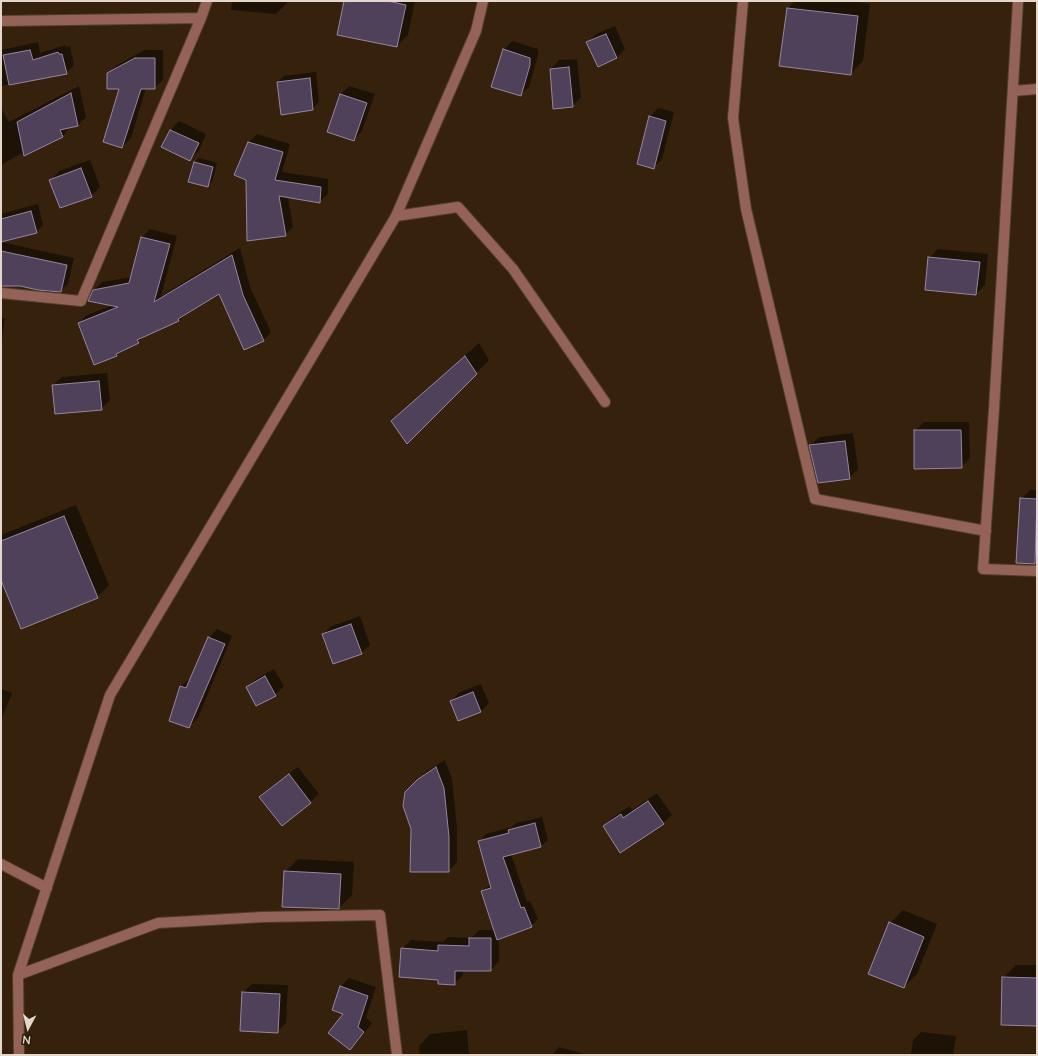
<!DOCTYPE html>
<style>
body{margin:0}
#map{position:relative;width:1038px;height:1056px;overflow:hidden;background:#36220c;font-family:Lato,sans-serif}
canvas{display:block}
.frame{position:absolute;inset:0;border:2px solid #e5d8cb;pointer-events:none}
.north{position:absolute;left:8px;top:1008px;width:40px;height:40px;-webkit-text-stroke:3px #2b1803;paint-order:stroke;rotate:187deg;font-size:11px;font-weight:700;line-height:16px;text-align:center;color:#e5d8cb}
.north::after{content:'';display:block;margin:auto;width:14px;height:18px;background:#e5d8cb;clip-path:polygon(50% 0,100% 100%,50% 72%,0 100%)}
</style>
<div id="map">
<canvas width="1038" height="1056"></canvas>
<div class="frame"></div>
<div class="north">N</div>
</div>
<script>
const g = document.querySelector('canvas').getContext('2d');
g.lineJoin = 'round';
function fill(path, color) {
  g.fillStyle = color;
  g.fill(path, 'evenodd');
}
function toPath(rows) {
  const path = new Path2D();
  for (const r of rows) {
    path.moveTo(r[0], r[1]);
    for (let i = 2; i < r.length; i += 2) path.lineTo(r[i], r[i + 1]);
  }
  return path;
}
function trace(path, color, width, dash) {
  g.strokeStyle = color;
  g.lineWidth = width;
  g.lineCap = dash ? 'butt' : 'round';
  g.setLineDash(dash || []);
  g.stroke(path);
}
fill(toPath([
 [232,1,287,1,287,3,276,14,231,10],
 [345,1,415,1,408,35,397,46],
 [795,1,849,1,870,4,863,61,850,74,788,8],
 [615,26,625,49,617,58,598,66,587,43,596,34],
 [512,41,538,49,538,55,529,87,520,95,504,50],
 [38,42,40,53,66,45,66,47,70,46,74,65,66,73,1,86,1,50],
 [145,50,163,50,163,80,154,88,146,88,131,138,122,147,121,88,108,74,117,65],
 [577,59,581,98,572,106,554,108,551,69,559,60],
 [316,72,319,102,312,109,278,82,284,76],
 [79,86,86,117,78,125,70,127,63,136,23,155,22,153,1,165,1,108,9,122],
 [349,86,375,94,362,131,354,140,341,94],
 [658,108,674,112,662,159,654,167,650,117],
 [179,121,206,134,199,151,190,159,163,147,171,130],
 [257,134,290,144,282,172,328,179,328,194,320,201,288,197,293,227,285,235,249,142],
 [199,158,217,163,212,182,208,186,195,162],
 [90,160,100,187,91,196,51,180,59,171],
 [38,204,43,225,36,232,1,241,1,214],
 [150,229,177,236,161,296,240,248,250,287,271,332,263,341,219,293,186,314,179,321,144,336,138,342,123,350,116,356,79,323,87,315,113,305,94,290,102,282,132,277,142,237],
 [1,242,74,258,68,284,61,291,1,284],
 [938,249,988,254,985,285,976,294,929,258],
 [1,318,5,318,1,347],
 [479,343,489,360,407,443,406,408],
 [107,373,110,400,101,409,53,385,62,377],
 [924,422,969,422,970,458,961,467,915,431],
 [853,433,858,469,849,478,810,446,819,437],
 [1030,490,1037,490,1037,560,1035,562,1021,499],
 [76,505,109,585,97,597,1,578,1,535],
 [360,616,370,645,361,653,323,634,332,626],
 [217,629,232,636,198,718,189,726,181,687,190,678,192,679,209,638],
 [274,669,284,686,275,695,247,687,256,679],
 [481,684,489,703,480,712,451,701,460,692],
 [1,689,12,693,1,720],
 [445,760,452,779,457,828,457,862,448,871,412,828,406,792,427,771],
 [298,767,319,794,310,802,282,825,260,797,268,789],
 [657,793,672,815,663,823,604,826,613,817,630,806,632,810],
 [542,817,548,840,541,846,511,854,527,902,530,901,538,919,531,926,499,938,499,961,491,970,463,970,463,975,454,984,439,979,402,949,411,940,443,942,448,937,471,938,479,930,495,930,482,891,491,884,480,841,486,834,512,827,516,823],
 [298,859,354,862,352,895,339,908,285,872],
 [903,910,937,924,917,974,904,987,890,923],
 [1016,965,1037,965,1037,1025,1003,978],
 [349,978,376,987,366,1018,372,1023,359,1040,350,1049,340,987],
 [252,984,288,985,286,1023,277,1032,243,992],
 [467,1030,469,1055,420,1055,419,1046,430,1034],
 [921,1032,956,1036,953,1055,911,1055,913,1040],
 [559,1047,588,1055,552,1055],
 [1037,1053,1037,1055,1013,1055,1014,1054]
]), '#0007');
const building = toPath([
 [344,1,388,1,406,5,397,47,337,35,344,1],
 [787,8,858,16,851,75,779,66,787,8],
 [606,34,617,58,598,67,586,42,606,34],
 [503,49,530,58,530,65,521,96,491,87,503,49],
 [30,50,33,60,58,52,59,54,62,54,67,74,9,85,3,55,30,50],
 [135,58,155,58,155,89,141,89,122,148,103,142,119,89,107,89,107,73,135,58],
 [569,67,573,107,553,109,550,69,569,67],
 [310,78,313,110,281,115,277,82,310,78],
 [71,93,78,126,60,130,63,137,24,156,17,122,71,93],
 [340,94,367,103,354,141,327,132,340,94],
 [649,116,666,121,654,169,637,164,649,116],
 [170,130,199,143,190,161,161,147,170,130],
 [248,142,283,152,275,180,321,187,320,203,279,196,286,236,247,241,246,180,234,175,248,142],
 [194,162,213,167,208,187,188,182,194,162],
 [81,168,92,197,60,208,49,180,81,168],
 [31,211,37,233,1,242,1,219,31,211],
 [141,237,170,244,154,302,232,255,243,295,264,341,244,350,219,294,178,319,179,321,137,340,139,343,116,354,117,356,94,365,78,323,118,307,88,301,93,290,129,283,141,237],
 [1,251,67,265,61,292,38,290,20,286,1,286,1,251],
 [928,257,980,262,976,295,925,290,928,257],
 [465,356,477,374,407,444,391,421,465,356],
 [99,381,102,410,55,414,52,385,99,381],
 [914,430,961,430,962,468,914,469,914,430],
 [845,441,850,479,818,483,809,445,845,441],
 [1020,498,1037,499,1035,564,1016,563,1020,498],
 [64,516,98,598,21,629,1,580,1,541,64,516],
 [351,624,362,654,333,664,322,634,351,624],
 [208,637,225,644,189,728,169,721,180,686,186,688,208,637],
 [265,676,276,696,256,706,246,687,265,676],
 [473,692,481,712,458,721,450,701,473,692],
 [436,767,444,788,449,837,449,872,410,872,411,829,403,806,405,792,417,780,436,767],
 [289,774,311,803,282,826,259,797,289,774],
 [648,801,664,824,620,853,603,826,621,814,623,818,648,801],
 [535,823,541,847,503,857,521,908,524,907,532,927,497,940,481,891,491,888,478,841,509,833,508,830,535,823],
 [284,871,341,874,339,909,282,907,284,871],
 [889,922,924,937,904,988,868,974,889,922],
 [469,938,491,938,491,971,455,971,455,985,438,984,438,980,399,977,401,948,438,951,438,945,469,946,469,938],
 [1002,977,1037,978,1037,1026,1001,1025,1002,977],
 [340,986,368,996,358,1027,364,1032,350,1050,328,1033,343,1014,332,1010,340,986],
 [242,992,280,994,278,1033,240,1031,242,992]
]);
fill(building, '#4f415a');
trace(building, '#9686a2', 1);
const minor = toPath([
 [483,1,476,31,396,216,458,207,513,269,605,402],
 [743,1,733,118,746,209,815,499,986,531],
 [1018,1,994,409,983,569,1037,571],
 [201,18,207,1],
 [1,21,201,18,81,301,1,293],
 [1013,91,1037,89],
 [1,864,47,888],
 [18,975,158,923,263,917,380,915,397,1055],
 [19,1055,18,975,110,695,396,216]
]);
trace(minor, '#523f2b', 12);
trace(minor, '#946257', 10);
</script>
